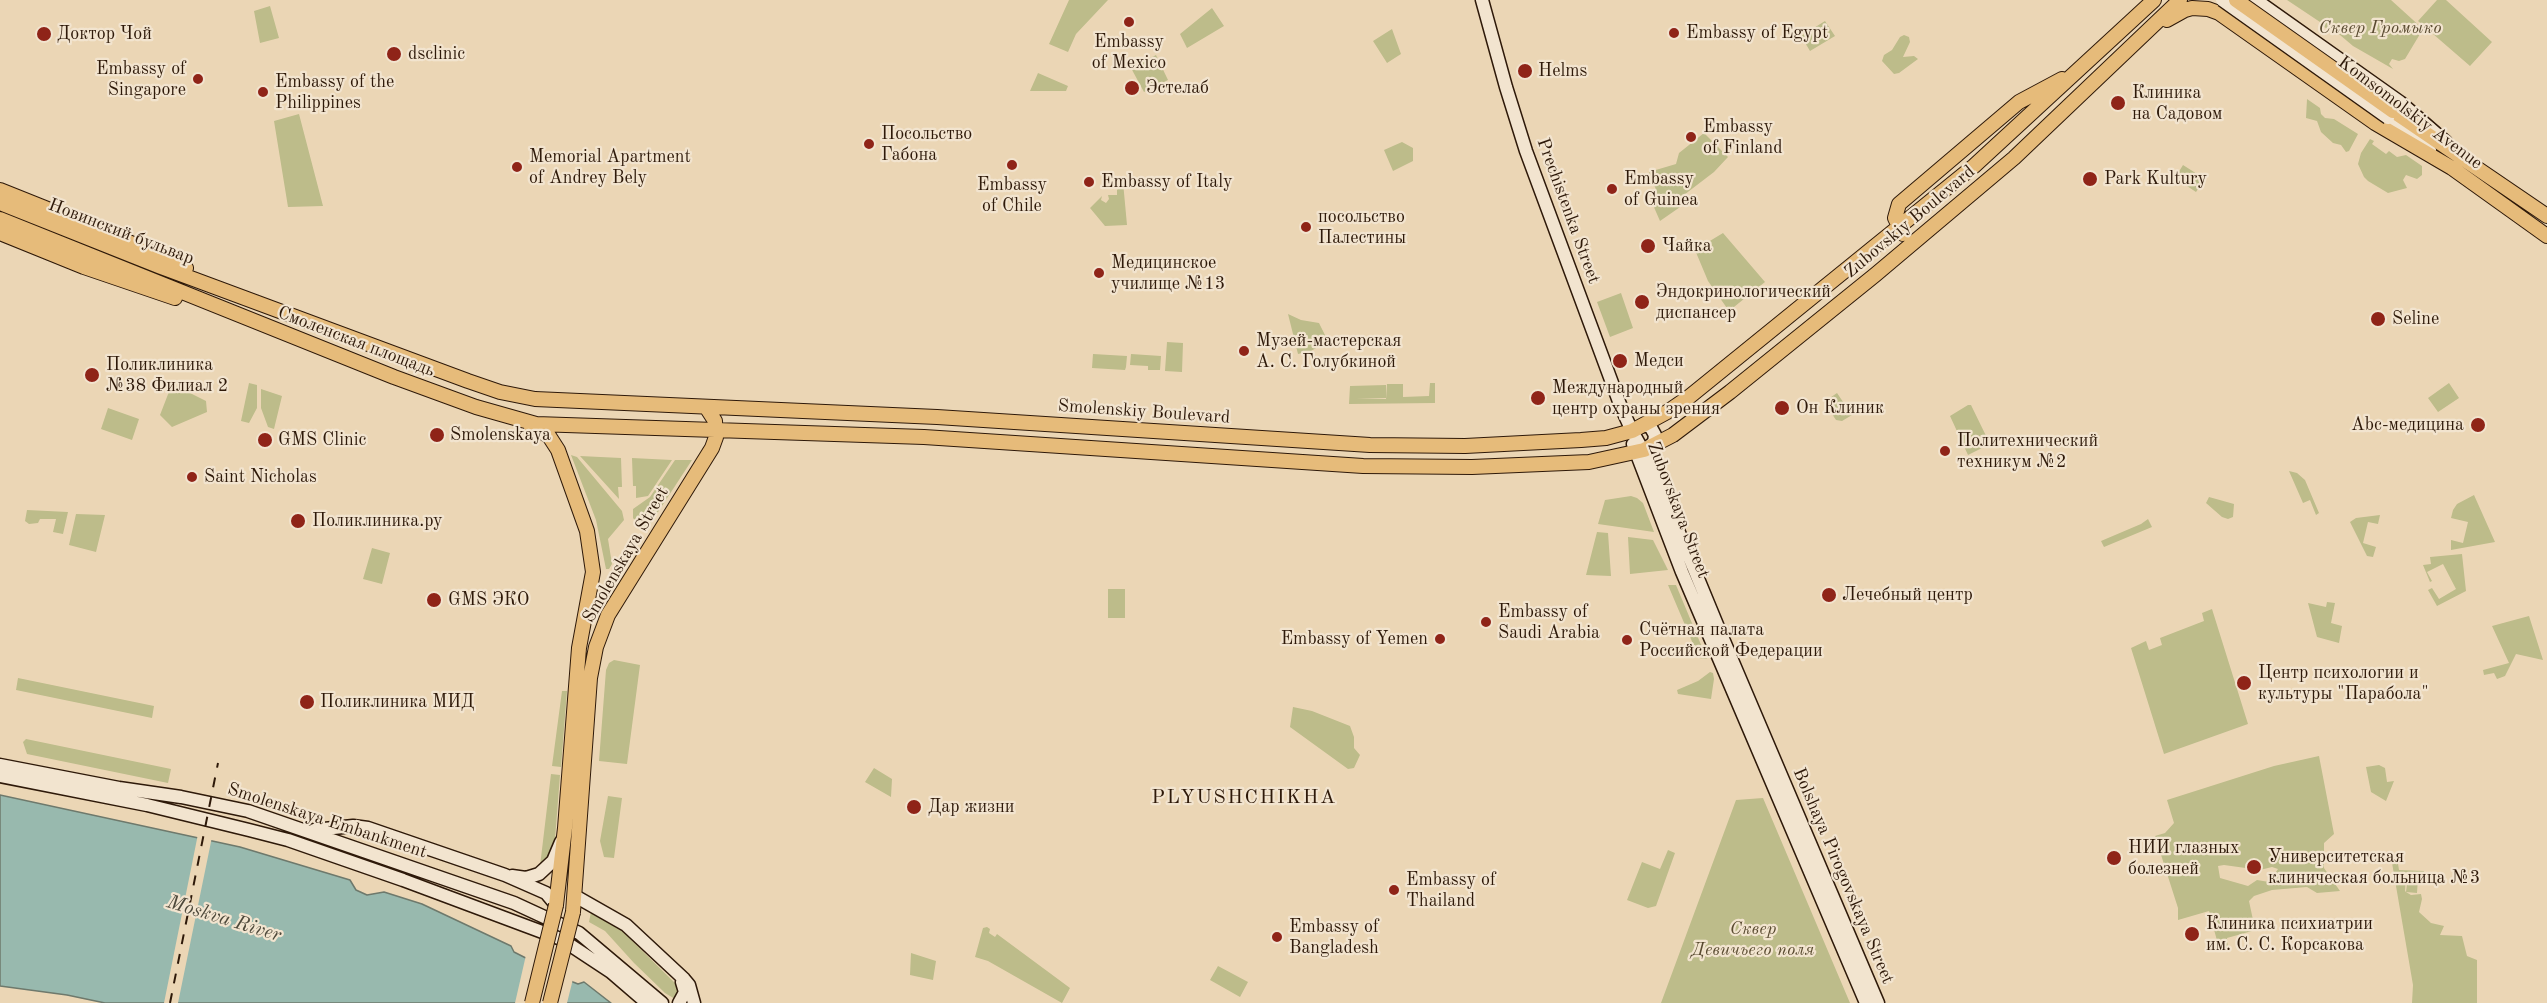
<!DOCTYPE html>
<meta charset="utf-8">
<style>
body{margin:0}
canvas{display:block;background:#ebd6b5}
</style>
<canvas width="2547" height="1003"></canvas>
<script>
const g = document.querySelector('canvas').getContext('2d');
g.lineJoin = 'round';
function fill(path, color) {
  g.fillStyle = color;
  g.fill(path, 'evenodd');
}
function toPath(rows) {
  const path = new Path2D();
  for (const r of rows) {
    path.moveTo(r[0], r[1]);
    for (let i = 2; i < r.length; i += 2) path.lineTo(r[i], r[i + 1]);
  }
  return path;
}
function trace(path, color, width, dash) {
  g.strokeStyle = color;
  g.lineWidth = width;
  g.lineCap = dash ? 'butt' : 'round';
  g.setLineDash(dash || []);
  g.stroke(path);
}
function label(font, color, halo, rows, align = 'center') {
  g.font = font + ' "Old Standard TT",serif';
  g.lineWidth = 4.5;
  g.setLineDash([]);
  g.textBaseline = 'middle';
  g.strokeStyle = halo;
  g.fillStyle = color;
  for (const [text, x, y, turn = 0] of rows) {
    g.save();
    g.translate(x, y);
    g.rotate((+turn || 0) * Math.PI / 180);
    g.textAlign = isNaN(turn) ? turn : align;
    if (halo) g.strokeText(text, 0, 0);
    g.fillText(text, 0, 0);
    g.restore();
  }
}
fill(toPath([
 [1069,0,1108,0,1076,34,1068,52,1049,44],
 [2287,0,2391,0,2423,29,2405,59,2399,61,2392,59,2389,64,2393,69,2353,46,2340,35,2322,26,2320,22],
 [2437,0,2446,0,2492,42,2470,66,2418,21],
 [270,6,279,38,260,43,254,11],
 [1212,8,1224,26,1187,48,1180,34],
 [1825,21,1835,36,1810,51,1801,36],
 [1392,29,1401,54,1387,63,1373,41],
 [1904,35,1909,37,1910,42,1903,57,1914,56,1918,59,1899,73,1894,74,1882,61,1884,55,1892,50,1900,37],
 [1156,55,1168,80,1144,92,1131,68],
 [1038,73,1068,86,1066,91,1030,91],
 [2307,99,2320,108,2321,114,2325,118,2334,119,2358,134,2349,151,2346,152,2341,145,2333,143,2321,132,2317,121,2306,118],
 [299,114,323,206,288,207,274,121],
 [1704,133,1728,157,1714,172,1680,198,1683,205,1660,221,1653,205,1657,192,1649,172,1676,164,1679,153],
 [2370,139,2374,141,2372,144,2386,154,2389,151,2397,157,2406,155,2422,166,2422,175,2417,179,2406,175,2403,180,2407,188,2388,193,2368,181,2364,177,2358,164,2361,153],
 [1402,142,1413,148,1413,161,1393,171,1384,150],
 [2183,165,2205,179,2196,192,2175,178],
 [1123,182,1127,225,1105,226,1090,208,1102,196,1101,200,1106,203,1109,199,1108,195,1117,195,1117,190],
 [1723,233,1765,282,1729,311,1708,281,1695,250],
 [1621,293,1633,328,1610,337,1597,302],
 [1288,314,1301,320,1319,323,1325,335,1323,344,1311,351,1298,354],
 [1167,342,1183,343,1182,372,1165,371],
 [1093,354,1127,356,1126,367,1125,370,1092,368],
 [1131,354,1161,356,1160,370,1148,370,1148,366,1130,365],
 [249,383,257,385,257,408,249,423,241,421],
 [1430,383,1435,383,1435,403,1349,404,1350,386,1386,385,1386,398,1356,398,1386,399,1387,384,1403,384,1403,397,1429,396],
 [2449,383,2459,398,2438,412,2428,398],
 [172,384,206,401,207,412,172,427,160,415],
 [261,389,282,396,274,429,268,427,261,408],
 [1837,393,1852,415,1842,421,1836,420,1824,402],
 [1968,405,1971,405,1990,444,1968,455,1950,416],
 [108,408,139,419,132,440,101,429],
 [571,455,577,457,622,511,624,520,608,539,612,564,609,569,606,569,596,520],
 [580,456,621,458,622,487,618,487,619,499],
 [632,458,672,460,648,496,636,498,636,486,633,486],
 [675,460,692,460,645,532,633,518,633,509,650,497],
 [2289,471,2297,473,2305,480,2319,513,2316,515,2310,500,2303,503],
 [2474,495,2495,542,2451,550,2451,540,2463,543,2468,522,2451,518,2453,510,2457,504],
 [1631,496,1637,498,1643,503,1654,532,1598,524,1605,500],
 [2209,497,2234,504,2233,517,2228,519,2222,517,2206,503],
 [27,510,68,512,63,534,53,532,56,519,40,519,38,523,29,524,25,521],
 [76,514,105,515,96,552,69,545],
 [2380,515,2378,524,2368,522,2363,543,2376,547,2373,557,2367,556,2350,522,2356,518],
 [2148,519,2152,527,2104,547,2101,541,2141,524],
 [1597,532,1608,533,1611,576,1586,575],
 [1628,537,1653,540,1668,570,1630,574],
 [372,548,390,553,382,584,363,579],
 [2462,554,2466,591,2437,606,2428,590,2432,588,2439,599,2456,589,2443,564,2427,572,2432,581,2430,582,2423,565,2431,564,2430,557],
 [1668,585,1676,585,1707,659,1699,658],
 [1108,589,1125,589,1125,618,1108,618],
 [2327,602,2335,603,2331,623,2342,626,2339,643,2317,637,2308,603,2326,607],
 [2212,609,2248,724,2164,754,2131,648,2146,641,2149,650,2162,645,2160,638,2204,621,2202,613],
 [2529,616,2543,660,2516,654,2505,676,2497,679,2494,673,2484,675,2483,670,2509,663,2492,626],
 [614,660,640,665,627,764,599,761,606,670,609,663],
 [1710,672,1713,673,1714,679,1711,699,1678,694,1677,690,1698,681],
 [18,678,154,706,152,718,16,690],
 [562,691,567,691,561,767,552,766],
 [1293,707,1312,711,1350,726,1354,737,1354,748,1360,755,1354,768,1348,769,1290,727],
 [26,739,171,769,168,783,27,754,23,742],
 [2319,756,2334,834,2324,843,2324,868,2340,891,2317,893,2307,887,2272,890,2254,896,2249,901,2253,920,2252,931,2227,938,2228,948,2219,948,2209,911,2178,920,2178,908,2155,836,2165,833,2174,823,2167,800,2274,766],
 [2224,865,2260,870,2272,867,2278,869,2269,882,2257,880,2248,886,2220,878,2218,866],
 [2379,765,2385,768,2387,782,2394,781,2386,801,2371,792,2366,767],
 [874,768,892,779,891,797,865,782],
 [551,774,560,775,555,839,557,839,552,857,540,866],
 [608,796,622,798,614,858,604,857,600,841],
 [1763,798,1850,1003,1661,1003,1736,800],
 [1668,850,1675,853,1656,906,1648,908,1627,900,1642,862,1660,869],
 [2391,857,2397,858,2399,870,2424,871,2425,882,2421,885,2418,877,2406,876,2405,891,2406,892,2408,877,2418,878,2417,893,2406,892,2411,895,2421,894,2422,899,2419,912,2431,923,2444,926,2440,935,2462,936,2467,956,2477,960,2477,1003,2412,1003,2413,985],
 [591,912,620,929,677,985,680,990,675,999,665,993,634,963,605,931,589,922],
 [987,927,990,929,989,933,995,937,997,934,1070,988,1062,1003,988,961,975,957,983,928],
 [911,953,936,961,933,980,910,975],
 [1218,966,1248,982,1240,997,1210,980]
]), '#bdbc8a');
const water = toPath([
 [0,795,240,847,350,880,356,890,367,895,384,892,422,904,511,946,514,952,573,982,578,984,584,982,611,1003,105,1003,67,995,0,986,0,795]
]);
fill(water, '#98b9ae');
trace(water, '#6e796c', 1.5);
fill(toPath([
 [198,834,212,837,178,1003,164,1003],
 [526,955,573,979,567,1003,515,1003]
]), '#ebd6b5');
const secondary = toPath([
 [1482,0,1506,87,1526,151,1621,407,1632,431,1652,467,1718,627,1878,1003],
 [2256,0,2400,102,2446,142],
 [2388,118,2430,150],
 [1643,426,1650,426,1655,435,1654,442,1645,450],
 [1633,444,1682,572,1866,1003],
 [0,765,119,788,181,797,248,811,514,903,579,933,662,1003],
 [0,776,147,805,249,830,288,840,403,880,561,939,611,972,647,1003],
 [314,830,353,826,368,828,505,875,546,893,556,905],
 [512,876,526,878,539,874,553,861,561,842],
 [575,896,626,925,684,979,689,985,694,1003],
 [679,1003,685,992,682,982]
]);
const primary = toPath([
 [2167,20,2185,10,2192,8,2208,9,2219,13,2375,123,2452,168,2547,236],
 [2393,111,2547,216],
 [0,190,120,238,186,268],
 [0,203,161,267,468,381,500,392,535,399,937,417,1370,445,1465,446,1581,440,1606,438,1632,431,1667,412,1689,397,1974,166,2154,0],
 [0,219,394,377,476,407,536,424,924,437,1363,466,1472,467,1589,462,1644,450,1673,435,1730,392,1875,275,2014,158,2180,0],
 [0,233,84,267,175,298],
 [1903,234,1895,218,1899,204,2019,102,2062,79],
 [530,425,549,436,558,450,587,531,593,572,579,648,565,828,556,905],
 [573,912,590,678,596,647,608,615,712,448,716,437,715,421,706,407]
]);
trace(secondary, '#2e1909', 15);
trace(primary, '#2e1909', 16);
trace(secondary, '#f2e4cf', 12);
trace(primary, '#e6bb7a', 14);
trace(toPath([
 [170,1003,218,763]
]), '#2e1909', 2, [10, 10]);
const secondaryBridge = toPath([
 [2222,0,2388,118]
]);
const primaryBridge = toPath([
 [2236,0,2393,111],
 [532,1003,556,905],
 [550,1003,573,912]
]);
trace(secondaryBridge, '#2e1909', 15, []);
trace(primaryBridge, '#2e1909', 16, []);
trace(secondaryBridge, '#f2e4cf', 12);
trace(primaryBridge, '#e6bb7a', 14);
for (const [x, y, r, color] of [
 [1129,22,6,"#8f2418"],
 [1674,33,6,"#8f2418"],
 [44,34,8,"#8f2418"],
 [394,54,8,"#8f2418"],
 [1525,71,8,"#8f2418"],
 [198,79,6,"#8f2418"],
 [1132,88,8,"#8f2418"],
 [263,92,6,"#8f2418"],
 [2118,103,8,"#8f2418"],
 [1691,137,6,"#8f2418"],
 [869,144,6,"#8f2418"],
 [1012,165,6,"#8f2418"],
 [517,167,6,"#8f2418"],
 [2090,179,8,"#8f2418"],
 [1089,182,6,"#8f2418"],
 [1612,189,6,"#8f2418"],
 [1306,227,6,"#8f2418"],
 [1648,246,8,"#8f2418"],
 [1099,273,6,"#8f2418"],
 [1642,302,8,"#8f2418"],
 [2378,319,8,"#8f2418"],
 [1244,351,6,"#8f2418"],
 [1620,361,8,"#8f2418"],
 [92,375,8,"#8f2418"],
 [1538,398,8,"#8f2418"],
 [1782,408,8,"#8f2418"],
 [2478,425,8,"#8f2418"],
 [437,435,8,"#8f2418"],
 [265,440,8,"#8f2418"],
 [1945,451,6,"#8f2418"],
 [192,477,6,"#8f2418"],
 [298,521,8,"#8f2418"],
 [1829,595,8,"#8f2418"],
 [434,600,8,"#8f2418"],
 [1486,622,6,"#8f2418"],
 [1440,639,6,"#8f2418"],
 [1627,640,6,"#8f2418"],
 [2244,683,8,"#8f2418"],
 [307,702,8,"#8f2418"],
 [914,807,8,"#8f2418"],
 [2114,858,8,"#8f2418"],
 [2254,867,8,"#8f2418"],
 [1394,890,6,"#8f2418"],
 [2192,934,8,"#8f2418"],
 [1277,937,6,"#8f2418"]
]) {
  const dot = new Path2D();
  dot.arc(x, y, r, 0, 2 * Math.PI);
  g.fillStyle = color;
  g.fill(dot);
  trace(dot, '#f2e4cf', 2);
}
label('italic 18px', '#594a30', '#f2e4cf', [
 ["Сквер Громыко",2380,28],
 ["Сквер",1753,929],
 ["Девичьего поля",1753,950]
]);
label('18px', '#2e1909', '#f2e4cf', [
 ["Embassy of Egypt",1686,33],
 ["Доктор Чой",57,34],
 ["Embassy",1129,42,"center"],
 ["of Mexico",1129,63,"center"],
 ["dsclinic",408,54],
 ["Embassy of",186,69,"right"],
 ["Singapore",186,90,"right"],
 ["Helms",1538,71],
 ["Embassy of the",275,82],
 ["Philippines",275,103],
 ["Эстелаб",1146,88],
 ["Клиника",2132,93],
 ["на Садовом",2132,114],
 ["Embassy",1703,127],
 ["of Finland",1703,148],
 ["Посольство",881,134],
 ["Габона",881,155],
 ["Memorial Apartment",529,157],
 ["of Andrey Bely",529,178],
 ["Embassy",1624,179],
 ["of Guinea",1624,200],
 ["Park Kultury",2104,179],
 ["Embassy of Italy",1101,182],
 ["Embassy",1012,185,"center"],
 ["of Chile",1012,206,"center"],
 ["посольство",1318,217],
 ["Палестины",1318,238],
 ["Чайка",1662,246],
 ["Медицинское",1111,263],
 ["училище №13",1111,284],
 ["Эндокринологический",1656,292],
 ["диспансер",1656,313],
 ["Seline",2392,319],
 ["Музей-мастерская",1256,341],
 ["А. С. Голубкиной",1256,362],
 ["Медси",1634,361],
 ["Поликлиника",106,365],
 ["№38 Филиал 2",106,386],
 ["Международный",1552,388],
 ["центр охраны зрения",1552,409],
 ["Он Клиник",1796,408],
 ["Abc-медицина",2464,425,"right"],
 ["Smolenskaya",450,435],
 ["GMS Clinic",278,440],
 ["Политехнический",1957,441],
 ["техникум №2",1957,462],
 ["Saint Nicholas",204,477],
 ["Поликлиника.ру",312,521],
 ["Лечебный центр",1842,595],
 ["GMS ЭКО",448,600],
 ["Embassy of",1498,612],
 ["Saudi Arabia",1498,633],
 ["Счётная палата",1639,630],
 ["Российской Федерации",1639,651],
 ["Embassy of Yemen",1428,639,"right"],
 ["Центр психологии и",2258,673],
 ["культуры \"Парабола\"",2258,694],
 ["Поликлиника МИД",320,702],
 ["Дар жизни",928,807],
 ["НИИ глазных",2128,848],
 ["болезней",2128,869],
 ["Университетская",2268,857],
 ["клиническая больница №3",2268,878],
 ["Embassy of",1406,880],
 ["Thailand",1406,901],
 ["Клиника психиатрии",2206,924],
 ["им. С. С. Корсакова",2206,945],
 ["Embassy of",1289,927],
 ["Bangladesh",1289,948]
], 'left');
label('18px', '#2e1909', '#f2e4cf', [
 ["Komsomolskiy Avenue",2410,113,37],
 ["Prechistenka Street",1568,211,70],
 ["Zubovskiy Boulevard",1910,222,-40],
 ["Новинский бульвар",121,232,21],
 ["Смоленская площадь",356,342,21],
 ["Smolenskiy Boulevard",1144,412,4],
 ["Zubovskaya Street",1678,510,69],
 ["Smolenskaya Street",626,555,-60],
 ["Smolenskaya Embankment",327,821,18],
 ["Bolshaya Pirogovskaya Street",1843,876,67]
]);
g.letterSpacing = '1.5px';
label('20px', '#2e1909', '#f2e4cf', [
 ["PLYUSHCHIKHA",1244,798]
]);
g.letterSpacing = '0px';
label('italic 20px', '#4e493b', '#f2e4cf', [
 ["Moskva River",224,919,17]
]);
</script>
